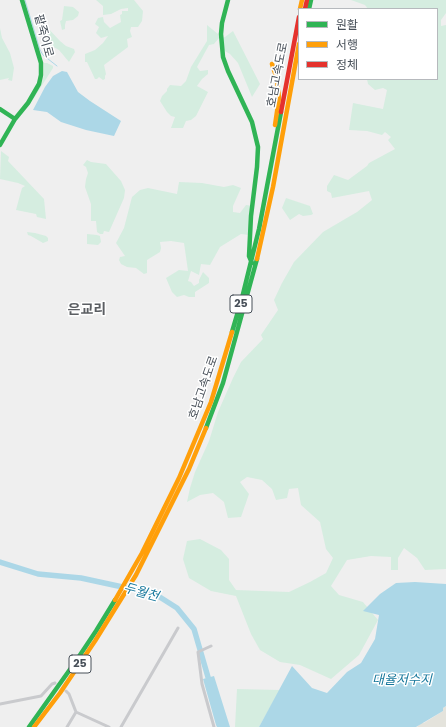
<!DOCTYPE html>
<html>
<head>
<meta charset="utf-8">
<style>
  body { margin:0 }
  #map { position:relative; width:446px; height:727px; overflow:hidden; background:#efefef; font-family:Poppins,"Noto Sans KR",sans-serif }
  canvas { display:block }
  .legend { position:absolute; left:298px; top:8px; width:140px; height:72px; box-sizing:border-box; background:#fff; border:1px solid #b6b9bd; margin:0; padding:5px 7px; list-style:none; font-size:12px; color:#485059 }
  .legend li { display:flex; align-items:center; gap:8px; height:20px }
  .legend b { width:20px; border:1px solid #b6b9bd }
</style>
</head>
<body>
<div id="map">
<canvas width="446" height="727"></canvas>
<ul class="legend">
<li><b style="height:5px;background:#30b455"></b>원활</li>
<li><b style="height:5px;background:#ff9f0a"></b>서행</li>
<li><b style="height:5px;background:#e5322d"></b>정체</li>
</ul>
</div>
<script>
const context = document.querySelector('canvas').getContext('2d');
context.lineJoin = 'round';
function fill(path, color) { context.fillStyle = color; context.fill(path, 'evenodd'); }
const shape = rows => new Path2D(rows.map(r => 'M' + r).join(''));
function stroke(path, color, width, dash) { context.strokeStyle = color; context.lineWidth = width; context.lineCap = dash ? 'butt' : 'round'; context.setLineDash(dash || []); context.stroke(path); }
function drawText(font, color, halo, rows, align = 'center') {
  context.font = font + ' Poppins,"Noto Sans KR",sans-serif'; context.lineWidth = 3; context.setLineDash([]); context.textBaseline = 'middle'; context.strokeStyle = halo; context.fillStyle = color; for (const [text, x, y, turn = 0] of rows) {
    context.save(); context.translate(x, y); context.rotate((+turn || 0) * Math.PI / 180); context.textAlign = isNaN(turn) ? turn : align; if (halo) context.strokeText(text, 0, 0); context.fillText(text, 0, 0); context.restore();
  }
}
fill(shape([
  [446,706,446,727,417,727,421,723,424,723,443,711,443,708]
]), '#e4e3dc');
fill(shape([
  [96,0,134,0,143,11,142,21,138,27,131,27,130,31,132,37,127,39,128,47,104,65,106,74,105,76,105,79,103,80,99,77,97,79,95,79,87,62,85,62,85,54,95,50,103,43,108,36,101,38,96,33,99,27,95,24,98,18,103,17,104,22,110,28,121,22,120,15,122,14,122,11,128,11,128,8,121,9,111,14,103,15,103,6],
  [351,0,446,0,446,13,441,20,441,26,446,25,446,569,425,570,417,558,404,548,398,558,398,570,391,570,391,557,371,556,347,560,331,586,339,595,363,602,378,620,359,655,331,679,300,665,280,662,260,650,251,634,236,596,211,591,189,578,183,559,187,541,200,539,221,550,229,559,229,580,236,590,289,592,310,582,326,573,333,558,326,549,320,522,301,505,298,488,289,489,287,498,276,500,272,489,262,480,247,477,240,482,249,494,241,517,228,518,224,502,213,493,200,495,187,502,190,488,195,472,209,441,218,412,233,378,241,362,263,339,261,335,278,310,274,300,282,283,294,262,323,232,357,212,372,200,369,191,332,198,331,193,327,191,327,186,334,175,348,180,367,166,369,163,395,149,388,140,391,137,385,132,382,135,367,131,349,130,353,103,383,109,387,90,383,88,375,90,368,84,367,79,437,79,437,9,368,9,365,5],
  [64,6,73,7,79,12,78,16,73,20,66,21,65,25,65,29,62,30,60,21,62,20],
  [40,18,45,23,46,26,60,41,66,46,74,49,75,52,69,62,59,50,50,45,44,35],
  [207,25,218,34,219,38,214,44,209,45,197,67,200,71,208,70,208,74,202,79,197,86,208,92,196,116,191,120,186,121,183,128,171,128,175,117,171,116,167,112,160,101,162,96,167,91,167,89,170,85,181,86,186,81,191,67,207,41],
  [0,28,2,38,10,53,14,68,12,81,8,80,9,78,0,80],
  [233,31,260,84,252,97,238,63,230,54,223,50,222,38,225,37],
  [44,63,47,63,53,66,53,68,34,98,32,100,41,85,44,75],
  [1,151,9,157,8,161,44,199,46,219,37,217,36,214,16,210,20,195,22,188,25,186,18,183,0,179],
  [87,160,91,162,106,164,121,181,125,190,124,198,109,232,104,231,103,234,100,234,97,232,96,221,91,221,91,204,85,187,86,179,88,173,86,167,83,165],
  [179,182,202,183,224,187,233,185,241,188,233,206,233,212,240,213,246,205,254,206,249,235,241,234,220,247,210,265,201,264,199,275,191,271,188,281,191,282,194,286,199,283,199,280,203,272,209,278,209,283,195,292,195,297,189,297,184,295,177,297,172,292,166,278,179,270,188,271,184,243,171,241,160,242,161,248,160,252,147,260,147,273,144,274,136,268,127,267,121,264,119,260,120,257,125,256,116,243,124,228,132,197,140,190,148,188,177,194],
  [286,198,310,206,313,214,311,215,303,216,299,214,290,220,282,208],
  [27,232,35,233,46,236,48,238,48,241,43,243,31,236,28,235],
  [87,234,97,235,100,236,101,242,98,245,87,244],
  [237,689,280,690,259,727,235,727]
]), '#d5ede0');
fill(shape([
  [62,71,67,72,78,92,90,101,121,121,114,136,86,130,61,122,47,112,33,110,45,87,53,76],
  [415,582,446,584,446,706,443,708,443,711,416,727,259,727,292,666,312,688,327,693,347,672,361,663,375,639,379,615,363,611,380,594,396,583],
  [214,676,230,727,217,727,216,725,203,679]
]), '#acd7e7');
stroke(shape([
  [25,0,40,50,43,55,57,66]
]), '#acd7e7', 1);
stroke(shape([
  [0,562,38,574,81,578,155,594,177,608,194,629,210,684]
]), '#acd7e7', 5.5);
stroke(shape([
  [211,646,198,652,202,684,214,727],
  [66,691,69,694,76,712,109,727],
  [0,704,41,696,52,684,55,683],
  [67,727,76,712],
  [121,727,178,628]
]), '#c9cacd', 3);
stroke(shape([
  [228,0,222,23,221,34,223,57,228,71,252,122,258,147,257,167,251,216,249,256,252,263],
  [309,9,311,0],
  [0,109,15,119],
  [0,145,15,119,28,103,39,84,41,75,41,63,22,0],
  [232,332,242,298,259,229,281,112],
  [206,428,223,383,257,259],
  [29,727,76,661,96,631,115,600]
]), '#30b455', 4.5);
stroke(shape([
  [300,9,302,0],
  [272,64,277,79,279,98,275,125],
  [257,259,273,187,299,44],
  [115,600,142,553,179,478,211,402,232,332],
  [34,727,60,693,95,641,136,575,189,469,206,428]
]), '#ff9f0a', 4.5);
stroke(shape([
  [305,9,307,0],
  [281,112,299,17]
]), '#e5322d', 4.5);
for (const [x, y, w] of [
  [241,304,22],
  [80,664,22]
]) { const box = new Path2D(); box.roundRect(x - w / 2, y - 9, w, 18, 3); context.fillStyle = '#fff'; context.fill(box); stroke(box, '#485059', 1); }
drawText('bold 11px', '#485059', null, [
  ["25",241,304],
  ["25",80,664]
]);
drawText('12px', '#485059', '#fff', [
  ["팥죽이로",43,36,75],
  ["호남고속도로",278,75,-79],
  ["호남고속도로",204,388,-71]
]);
drawText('italic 13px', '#18789c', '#fff', [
  ["두월천",141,593,16],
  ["대율저수지",402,681]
]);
drawText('bold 14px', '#5b5e62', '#fff', [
  ["은교리",87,310]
]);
</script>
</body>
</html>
